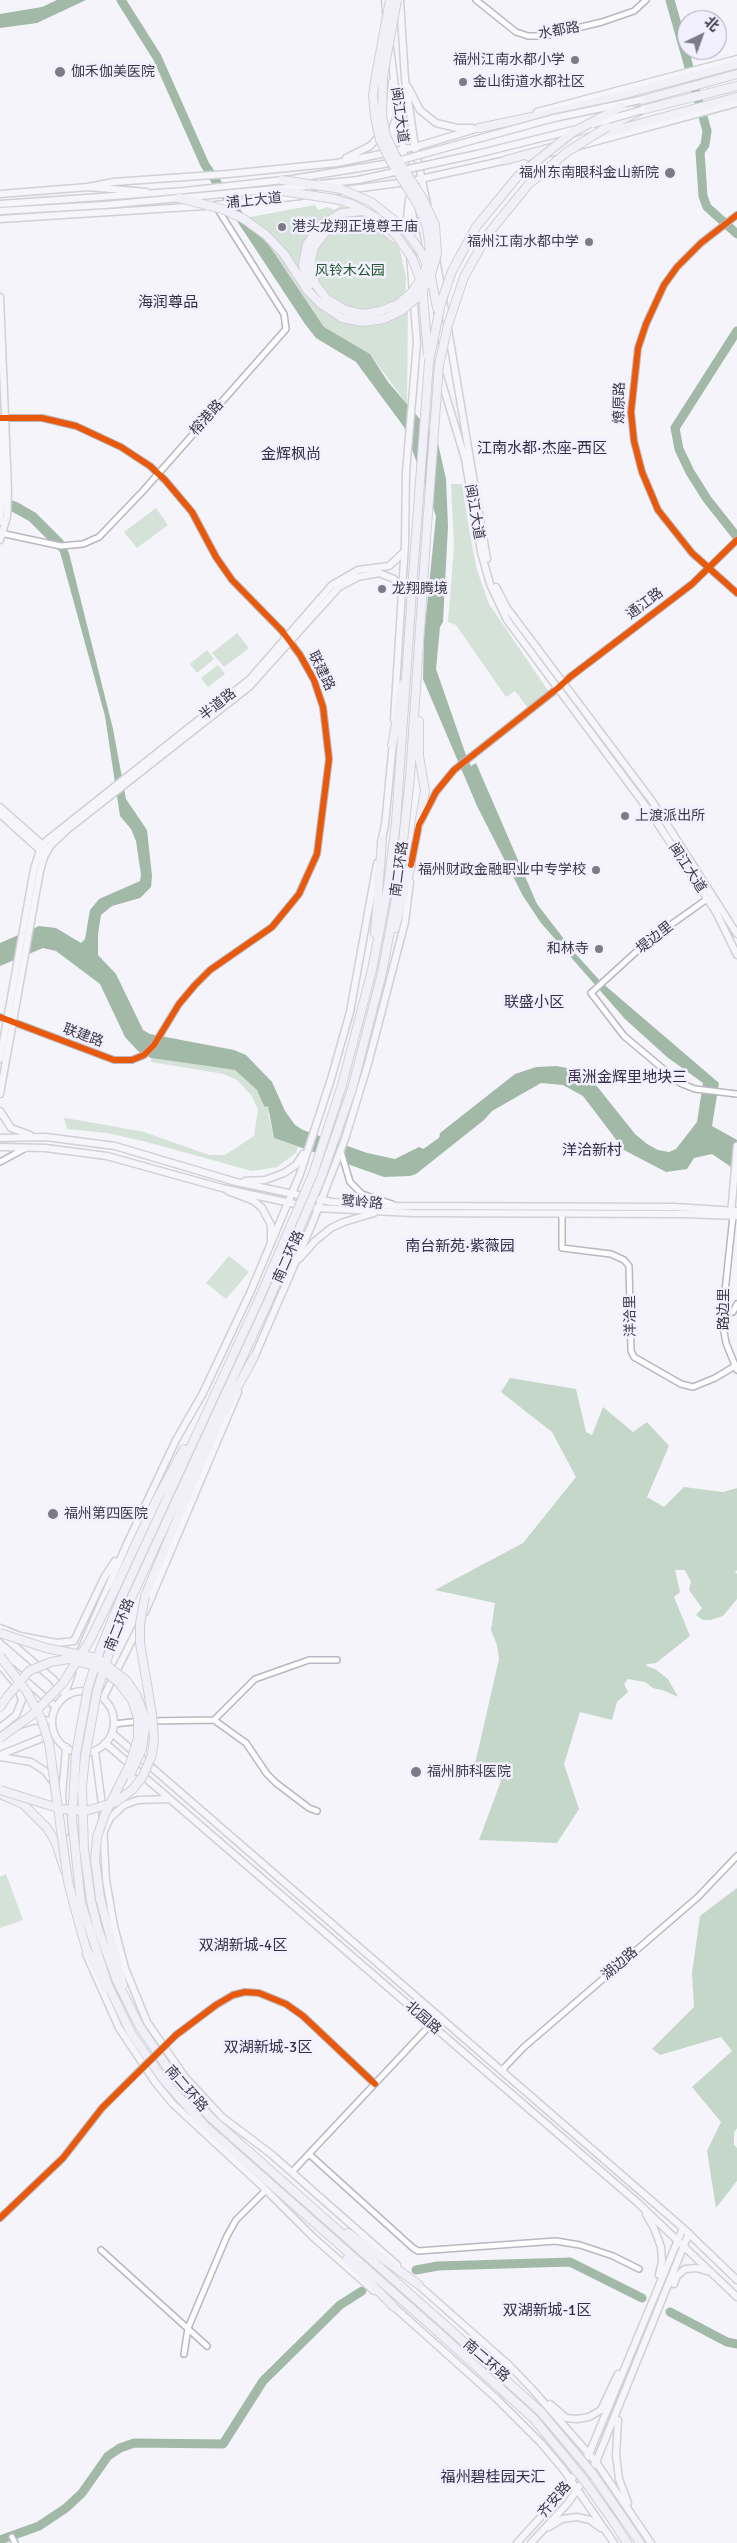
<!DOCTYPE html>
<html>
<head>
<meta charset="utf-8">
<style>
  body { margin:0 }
  #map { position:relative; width:737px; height:2543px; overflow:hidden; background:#f4f4fa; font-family:Signika,"Noto Sans SC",sans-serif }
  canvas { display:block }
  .north { position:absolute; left:677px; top:10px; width:50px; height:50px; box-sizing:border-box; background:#f2f0fe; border:1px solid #a9a7b5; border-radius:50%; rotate:42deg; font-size:14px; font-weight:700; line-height:20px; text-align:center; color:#3c3a47 }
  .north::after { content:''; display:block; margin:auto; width:18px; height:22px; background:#7c7b86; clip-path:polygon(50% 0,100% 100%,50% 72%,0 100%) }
</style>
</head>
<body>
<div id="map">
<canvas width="737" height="2543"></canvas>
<div class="north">北</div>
</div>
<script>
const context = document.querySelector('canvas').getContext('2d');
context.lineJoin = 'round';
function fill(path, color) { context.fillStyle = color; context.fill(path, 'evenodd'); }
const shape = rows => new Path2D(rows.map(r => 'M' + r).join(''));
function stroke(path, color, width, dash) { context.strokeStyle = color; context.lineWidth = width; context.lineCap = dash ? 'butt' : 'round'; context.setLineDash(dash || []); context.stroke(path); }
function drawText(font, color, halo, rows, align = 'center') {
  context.font = font + ' Signika,"Noto Sans SC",sans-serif'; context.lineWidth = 5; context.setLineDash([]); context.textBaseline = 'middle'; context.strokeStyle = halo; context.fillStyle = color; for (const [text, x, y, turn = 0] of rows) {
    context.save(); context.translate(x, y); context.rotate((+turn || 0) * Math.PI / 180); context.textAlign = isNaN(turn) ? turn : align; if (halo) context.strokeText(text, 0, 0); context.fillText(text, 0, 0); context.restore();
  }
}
fill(shape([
  [315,205,318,210,328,207,334,210,341,206,361,213,376,223,399,247,406,277,405,302,408,303,407,404,370,354,324,327,250,217],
  [451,484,462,484,470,535,477,570,489,604,549,692,528,708,515,691,506,697,456,625,448,622,454,547],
  [156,508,168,525,137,548,124,532],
  [237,633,249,648,224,667,212,653],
  [207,650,214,659,197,673,190,664],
  [218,665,225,674,208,687,201,678],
  [151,1058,235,1070,257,1090,262,1102,265,1106,268,1105,271,1113,268,1113,274,1138,298,1147,296,1153,277,1167,252,1171,143,1141,107,1133,67,1129,64,1118,101,1124,144,1132,209,1155,225,1155,254,1136,258,1110,252,1096,237,1080,224,1074,151,1062],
  [229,1256,249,1272,226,1299,206,1283],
  [6,1874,23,1920,0,1928,0,1877]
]), '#d5e2d8');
fill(shape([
  [510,1378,576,1389,586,1432,592,1435,603,1407,633,1432,647,1422,669,1446,647,1497,664,1507,684,1487,723,1492,737,1488,737,1570,735,1572,737,1574,737,1599,723,1616,710,1620,703,1620,696,1615,702,1608,689,1590,691,1582,685,1570,675,1570,680,1592,674,1597,690,1636,656,1663,647,1664,646,1666,655,1669,668,1679,678,1697,665,1691,653,1688,645,1682,628,1679,624,1684,628,1692,617,1702,612,1720,580,1712,564,1764,579,1809,557,1843,479,1840,501,1781,475,1764,499,1659,497,1645,491,1630,495,1603,435,1590,523,1543,576,1477,552,1432,501,1392],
  [737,1888,737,2128,734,2133,734,2145,737,2148,737,2181,716,2208,707,2151,721,2122,692,2087,732,2051,721,2037,660,2055,652,2049,694,2007,692,1973,700,1916]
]), '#c4d7c8');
fill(shape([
  [57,0,86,0,37,23,0,28,0,14,42,7],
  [250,217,324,327,370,354,388,382,437,439,446,479,448,526,443,622,440,627,436,669,467,758,471,766,476,763,537,904,574,952,601,982,719,1083,712,1126,737,1140,737,1171,712,1154,694,1158,687,1169,666,1172,624,1150,583,1096,563,1085,541,1083,492,1111,484,1120,416,1174,410,1176,384,1177,274,1138,268,1106,265,1107,262,1102,257,1090,235,1070,151,1058,138,1051,125,1037,100,984,56,951,43,948,0,966,0,943,39,926,56,928,81,943,85,939,90,910,99,899,140,881,141,875,136,841,131,829,120,816,105,716,60,552,29,521,0,505,0,497,17,502,36,513,63,540,69,553,113,729,126,799,147,830,152,876,151,887,140,898,112,906,101,915,98,934,98,955,116,974,143,1030,150,1034,234,1050,246,1055,272,1082,285,1111,295,1125,303,1130,367,1153,395,1159,419,1147,433,1153,438,1149,440,1133,515,1074,536,1067,557,1066,576,1070,592,1080,635,1134,647,1144,658,1150,669,1152,676,1149,697,1122,703,1083,667,1057,625,1019,541,923,523,896,477,806,423,679,424,636,436,516,404,427,356,362,316,338,305,324,235,218]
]), '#a1b9a6');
stroke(shape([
  [121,0,157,57,205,165,242,220],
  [670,0,707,131,705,145,700,152,703,196,707,207,737,234],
  [737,331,675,428,679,449,690,472,707,499,737,537],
  [420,1157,448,1137],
  [416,2270,438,2266,570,2262,642,2298],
  [670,2312,727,2342,737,2344],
  [0,2540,39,2526,66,2508,82,2493,108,2456,120,2448,134,2443,223,2444,263,2381,340,2305,362,2291]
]), '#a1b9a6', 9);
const minor = shape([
  [476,0,516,32,528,36,544,36,602,22,634,11,646,0],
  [737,215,701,243,677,267,664,285,646,324,638,348,631,412,634,441,642,472,658,510,692,553,737,593],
  [0,533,61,546,83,544,99,537,143,491,286,329,284,314,217,208],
  [411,865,419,825,436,792,454,770,558,688,570,677,692,584,737,540],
  [707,899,648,941,591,993,624,1036,680,1083,695,1089,737,1094],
  [0,1017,114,1060,132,1060,144,1055,154,1045,179,1004,195,985,210,970,272,927,299,894,317,854,329,759,323,707,314,680,300,655,282,631,232,580,216,557,192,512,165,480,150,466,121,447,76,426,42,418,3,418],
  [341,1152,350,1182,362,1194,392,1204],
  [0,1162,26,1148],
  [562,1213,562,1248,611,1254,624,1260,629,1266,631,1351,634,1357,681,1384,693,1387,715,1378,735,1366],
  [733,1216,722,1320,726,1343,737,1370],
  [733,1312,737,1304],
  [214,1720,255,1679,309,1660,337,1660],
  [150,1721,214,1720,246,1743,267,1774,276,1783,309,1808,317,1811],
  [114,1724,141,1721],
  [176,2035,216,2005,233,1995,245,1992,259,1993,286,2004,303,2016,375,2084],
  [502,2070,524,2047,698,1897,737,1856],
  [309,2154,413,2248,418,2251,556,2241,580,2245,613,2256,639,2269],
  [292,2172,431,2024],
  [0,2218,63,2158,102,2108,137,2073],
  [101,2250,207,2346],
  [184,2354,188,2328,227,2236,236,2220,266,2190],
  [12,2537,15,2543]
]);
const major = shape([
  [385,0,386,13],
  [400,0,405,79,415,147,427,204],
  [390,48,406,172],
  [408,87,420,110,436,123,457,128,472,128],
  [537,112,737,59],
  [579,146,737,103],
  [528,157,570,149],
  [346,158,370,146,383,132,389,116,392,82],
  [88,187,113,182,228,174,337,163,415,147,479,128],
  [0,194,88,187,146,192],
  [314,194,407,182,511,159],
  [362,201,385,218,401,233,409,248],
  [410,201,423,272],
  [0,204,185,191,292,179,390,163],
  [215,205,301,196],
  [0,211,105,205],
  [0,219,205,206],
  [436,258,487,559],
  [425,282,438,364],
  [0,297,8,489,7,517,0,540],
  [440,376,465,459,481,552,490,584,507,620,650,812,716,912,737,955],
  [0,419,3,485,0,522],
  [496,587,507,608,652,801,737,934],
  [394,719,405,544,406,472,417,343,407,217,409,199],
  [0,807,45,847],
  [0,814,42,852],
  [381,843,385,825,393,742],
  [0,1059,34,869,40,850,46,841,250,679,332,585,358,570,389,566,404,552],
  [0,1094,40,871,44,857,51,845,67,830,249,687,339,587,358,577,379,573,394,579,401,589],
  [0,1111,11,1128,30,1135],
  [0,1138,46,1137,115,1146,236,1182,332,1202,397,1206,674,1207,737,1211],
  [0,1147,45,1148,107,1156,222,1188,304,1206],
  [245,1181,265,1180,284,1173,296,1165,303,1154],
  [228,1191,254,1201,262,1208,271,1225,271,1242],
  [316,1208,413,1213,684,1214,737,1216],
  [731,1214,737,1146],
  [299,1259,315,1241,331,1228,344,1222,374,1213],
  [253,1360,312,1224,345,1139,368,1064,405,922,410,882],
  [145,1612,238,1392],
  [0,1628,20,1636,57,1643,74,1641,104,1578,115,1561],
  [2,1635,54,1680,61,1691],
  [80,1652,126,1546,176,1440,203,1393,250,1293,300,1174,331,1079,350,1012,377,863],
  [0,1665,17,1685,22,1700,16,1715,0,1728],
  [12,1669,56,1707],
  '52 1722a31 31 0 1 1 62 0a31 31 0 1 1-62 0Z',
  [64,1697,72,1673],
  [103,1698,139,1626],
  [20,1725,32,1721,52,1720],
  [112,1733,683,2228,737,2280],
  [105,1743,638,2203,737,2297],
  [95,1751,102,1805,106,1880,114,1926,125,1968,147,2022,185,2077,222,2117,271,2154,397,2265],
  [0,1755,50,1735],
  [0,1757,31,1762,45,1771,54,1783],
  [104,1831,110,1818,124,1805,138,1800,169,1799],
  [65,1833,62,1796,66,1747],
  [86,1954,119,2028,155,2082,173,2104,263,2187,313,2237,374,2291],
  [646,2214,654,2228,661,2247,662,2261,659,2275],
  [415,2282,510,2366,532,2389,596,2462,651,2543],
  [674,2284,677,2276,685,2269,697,2268,710,2272],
  [392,2305,496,2398,541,2443,563,2469,614,2543],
  [550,2404,566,2418,577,2419,589,2417,601,2410,618,2374],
  [618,2420,616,2455,619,2479,628,2503],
  [549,2527,562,2519,577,2517,590,2520,601,2528],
  [517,2543,561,2495,589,2454,683,2228],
  [531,2543,568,2503,596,2462,689,2233]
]);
const highway = shape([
  [635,102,737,74],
  [607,127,642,110,737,86],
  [479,128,565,110,737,64],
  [506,160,737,97],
  [326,231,344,221,363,221,383,229,394,238],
  [392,745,403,684],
  [419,825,425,791,419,756,419,721],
  [395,928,411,865],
  [375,933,382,840],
  [342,1085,372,970,388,886,396,822,414,562],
  [352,1089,382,973,398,888,410,777,426,540],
  [114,1591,157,1499,184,1449],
  [122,1596,260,1297],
  [145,1596,216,1426,254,1357],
  [130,1601,268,1302],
  [0,1707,7,1697],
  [0,1794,23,1804,47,1828,56,1843,65,1871],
  [100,1898,123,1985],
  [91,1901,98,1929,117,1981,140,2027,171,2073,211,2118,444,2324],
  [81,1903,108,1985,131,2033,163,2079,204,2125,437,2331],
  [74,1905,86,1948,105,1987],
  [348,2233,419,2285],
  [347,2259,394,2307],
  [621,2515,640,2543],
  [613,2521,627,2543]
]);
stroke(minor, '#b9b7c0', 8);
stroke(major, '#d0d0d5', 9);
stroke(highway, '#d0d0d5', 10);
stroke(minor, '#fdfdfe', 5);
stroke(major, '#f6f5fa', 6);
stroke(highway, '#f1eff7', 8);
const minorBridge = shape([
  [137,2073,176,2035]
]);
const majorBridge = shape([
  [593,124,642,110],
  [394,162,554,118,640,100],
  [320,184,358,180,477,154,577,129],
  [105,205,308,186]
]);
const highwayBridge = shape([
  [282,180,341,189,371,202,404,228,421,252,427,265],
  [275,190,335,199,352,204,377,218,396,235,412,258,422,284,428,355],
  [179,198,222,209,244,219,266,235,284,254,308,291,321,304,342,318,363,322,384,319,401,311,418,297,430,278,437,254,435,225,423,199,396,157,386,136,382,116,383,76,397,0],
  [326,231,314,247,310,265,315,284,327,299,345,310,363,314,381,311,398,304,412,292,424,274,430,251,427,227,417,203,390,160,380,140,375,117,373,95,376,75,390,0],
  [431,276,437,308],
  [308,286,303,265,307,244,321,225,342,213,364,211],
  [426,540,439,365,448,325,464,277,488,234,528,185,567,152,607,127],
  [414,562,429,362,441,303,452,271,476,227,518,176,573,132,621,107],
  [260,1297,313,1174,342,1085],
  [268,1302,321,1178,352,1089],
  [0,1633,46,1648,97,1658,126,1680,137,1696,146,1721,142,1749,130,1775],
  [0,1656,27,1692,41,1718,49,1743,68,1881,74,1905],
  [7,1697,29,1671,51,1662,68,1659,95,1666,108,1674,118,1682,132,1700,138,1718,138,1738,130,1764,105,1814,97,1837,95,1860,100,1898],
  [0,1738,32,1715,63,1683,90,1640,114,1591],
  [0,1790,61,1809,86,1811,116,1802,133,1789,143,1776,152,1755,154,1739,152,1714,140,1643,140,1624,145,1596],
  [91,1901,84,1849,82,1787,85,1757,97,1691,109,1653,130,1601],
  [81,1903,72,1819,76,1754,88,1688,100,1650,122,1596],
  [444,2324,541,2412,592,2473,621,2515],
  [437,2331,534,2419,584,2480,613,2521]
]);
stroke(minorBridge, '#b9b7c0', 8, []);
stroke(majorBridge, '#d0d0d5', 9, []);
stroke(highwayBridge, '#d0d0d5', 10, []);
stroke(minorBridge, '#fdfdfe', 5);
stroke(majorBridge, '#f6f5fa', 6);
stroke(highwayBridge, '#f1eff7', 8);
stroke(shape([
  [737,215,701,243,677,267,664,285,646,324,638,348,631,412,634,441,642,472,658,510,692,553,737,593],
  [0,418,42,418,76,426,121,447,150,466,165,480,192,512,216,557,232,580,282,631,300,655,314,680,323,707,329,759,317,854,299,894,272,927,210,970,195,985,179,1004,154,1045,144,1055,132,1060,114,1060,0,1017],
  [411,865,419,825,436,792,454,770,558,688,570,677,692,584,737,540],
  [0,2218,63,2158,102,2108,176,2035,216,2005,233,1995,245,1992,259,1993,286,2004,303,2016,375,2084]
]), '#e8590c', 6);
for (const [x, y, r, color] of [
  [575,60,5,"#7c7b86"],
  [60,72,6,"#7c7b86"],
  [463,82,5,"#7c7b86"],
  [670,173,6,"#7c7b86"],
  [282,227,5,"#7c7b86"],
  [589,242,5,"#7c7b86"],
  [382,589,5,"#7c7b86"],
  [625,816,5,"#7c7b86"],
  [596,870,5,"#7c7b86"],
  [599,949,5,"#7c7b86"],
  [53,1514,6,"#7c7b86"],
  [416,1772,6,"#7c7b86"]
]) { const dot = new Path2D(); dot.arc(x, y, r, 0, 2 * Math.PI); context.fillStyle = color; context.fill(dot); stroke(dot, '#f2f0fe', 2); }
drawText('14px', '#3c3a47', '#f2f0fe', [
  ["水都路",559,31,-10],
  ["闽江大道",399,115,82],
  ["浦上大道",254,201,-6],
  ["燎原路",620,403,-89],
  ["榕港路",207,418,-48],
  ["闽江大道",474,512,80],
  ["通江路",645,604,-37],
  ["联建路",321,671,64],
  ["半道路",218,705,-38],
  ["闽江大道",687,868,57],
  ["南二环路",400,869,-82],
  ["堤边里",655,938,-38],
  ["联建路",83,1036,20],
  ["鹭岭路",362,1203,4],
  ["南二环路",289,1257,-66],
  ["路边里",724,1309,-90],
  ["洋洽里",631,1316,-91],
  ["南二环路",120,1625,-68],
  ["湖边路",620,1964,-41],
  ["北园路",423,2018,41],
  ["南二环路",186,2089,49],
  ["南二环路",486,2361,41],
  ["齐安路",555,2500,-50]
]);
drawText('14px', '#3c3a47', '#f2f0fe', [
  ["福州江南水都小学",565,60,"right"],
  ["伽禾伽美医院",71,72],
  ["金山街道水都社区",473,82],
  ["福州东南眼科金山新院",659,173,"right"],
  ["港头龙翔正境尊王庙",292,227],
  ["福州江南水都中学",579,242,"right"],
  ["龙翔腾境",392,589],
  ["上渡派出所",635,816],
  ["福州财政金融职业中专学校",586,870,"right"],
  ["和林寺",589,949,"right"],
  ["福州第四医院",64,1514],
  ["福州肺科医院",427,1772]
], 'left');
drawText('14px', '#25582e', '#f2f0fe', [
  ["风铃木公园",350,271]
]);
drawText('15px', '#342e48', '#f2f0fe', [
  ["海润尊品",168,303],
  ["江南水都·杰座-西区",542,449],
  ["金辉枫尚",291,455],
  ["联盛小区",534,1003],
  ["禹洲金辉里地块三",627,1078],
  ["洋洽新村",592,1151],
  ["南台新苑·紫薇园",460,1247],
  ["双湖新城-4区",243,1946],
  ["双湖新城-3区",268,2048],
  ["双湖新城-1区",547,2311],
  ["福州碧桂园天汇",493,2478]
]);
</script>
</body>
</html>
